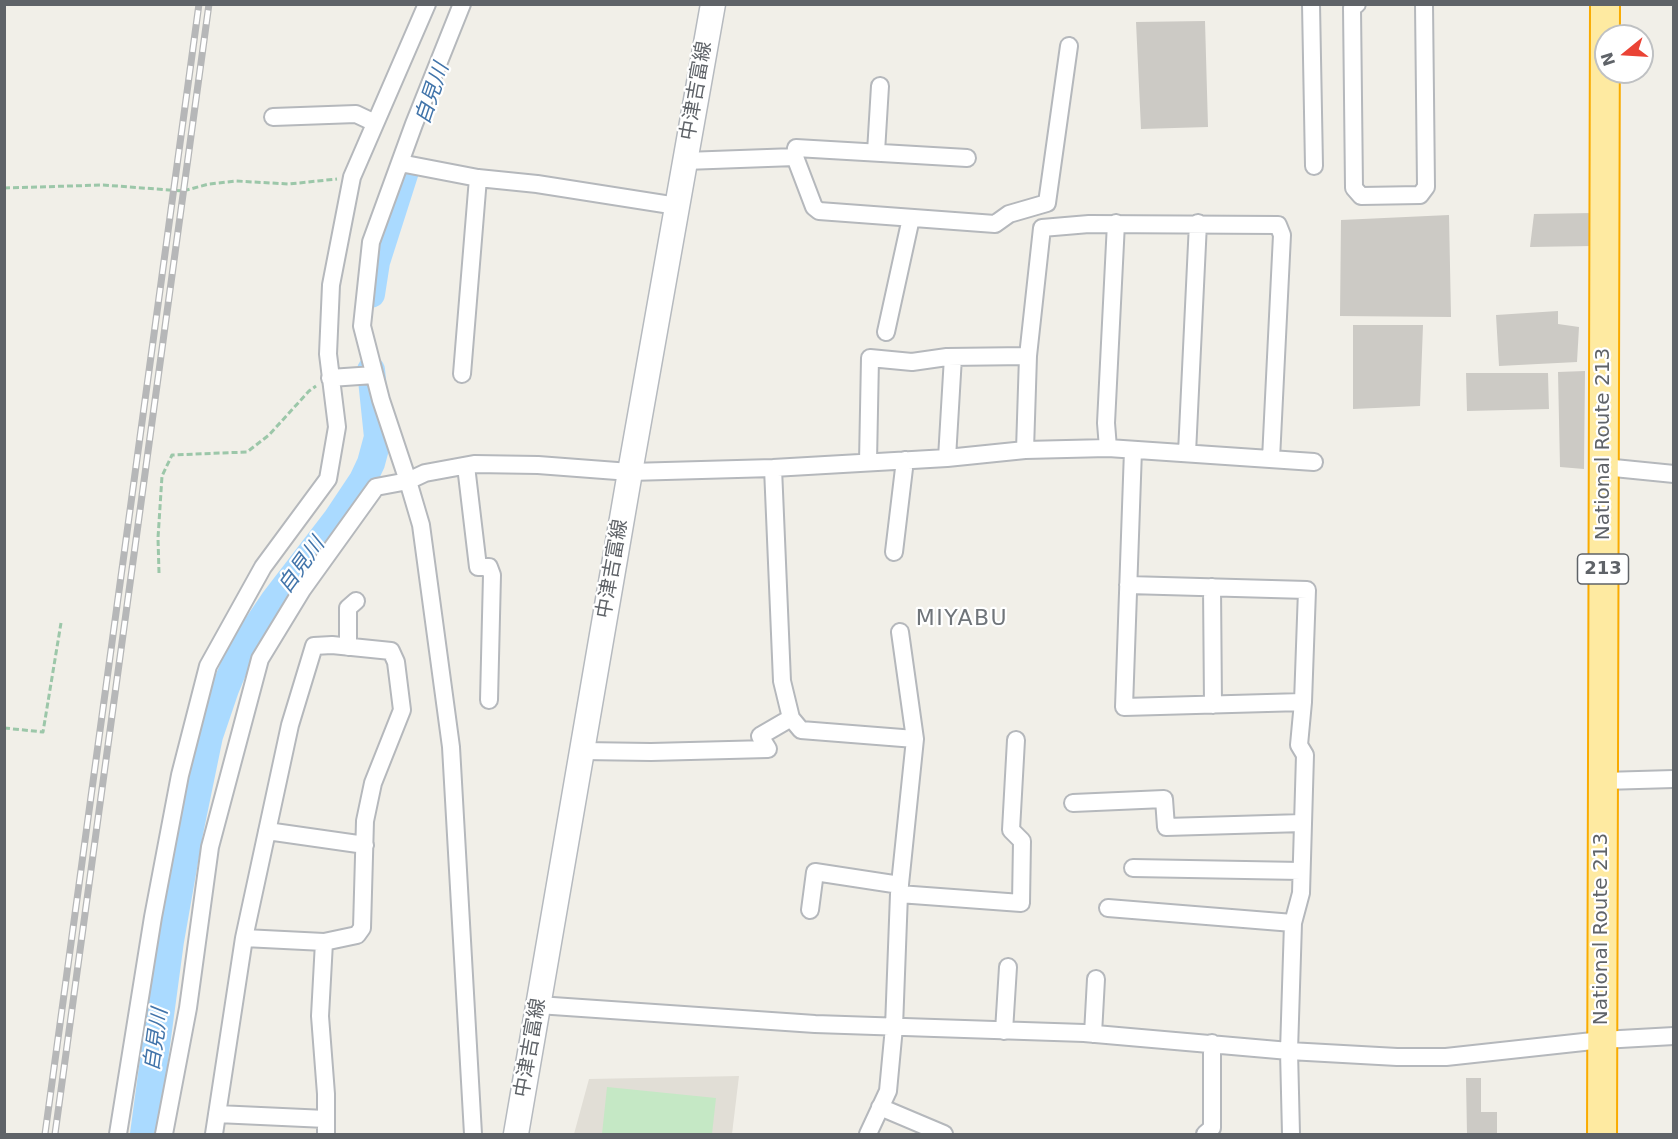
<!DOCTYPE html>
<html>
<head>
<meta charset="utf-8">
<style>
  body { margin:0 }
  #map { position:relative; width:1678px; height:1139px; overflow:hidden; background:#f1efe8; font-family:"DejaVu Sans",sans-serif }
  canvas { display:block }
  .frame { position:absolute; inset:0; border:6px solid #5f6368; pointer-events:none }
  .north { position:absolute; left:1594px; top:24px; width:60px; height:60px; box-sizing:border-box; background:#fff; border:2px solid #bfc1c3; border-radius:50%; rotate:252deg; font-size:16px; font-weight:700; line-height:24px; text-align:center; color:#5f6368 }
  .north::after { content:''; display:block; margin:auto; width:21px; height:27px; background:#ea4335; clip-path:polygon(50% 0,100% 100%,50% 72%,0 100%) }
</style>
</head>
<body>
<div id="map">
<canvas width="1678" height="1139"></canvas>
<div class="frame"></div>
<div class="north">N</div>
</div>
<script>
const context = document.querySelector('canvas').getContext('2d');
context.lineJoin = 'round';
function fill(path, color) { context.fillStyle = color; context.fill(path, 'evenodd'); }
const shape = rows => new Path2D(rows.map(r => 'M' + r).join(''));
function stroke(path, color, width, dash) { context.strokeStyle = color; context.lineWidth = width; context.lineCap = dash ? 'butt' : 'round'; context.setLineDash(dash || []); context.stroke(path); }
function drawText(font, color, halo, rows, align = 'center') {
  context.font = font + ' "DejaVu Sans","Noto Sans JP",sans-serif'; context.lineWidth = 4.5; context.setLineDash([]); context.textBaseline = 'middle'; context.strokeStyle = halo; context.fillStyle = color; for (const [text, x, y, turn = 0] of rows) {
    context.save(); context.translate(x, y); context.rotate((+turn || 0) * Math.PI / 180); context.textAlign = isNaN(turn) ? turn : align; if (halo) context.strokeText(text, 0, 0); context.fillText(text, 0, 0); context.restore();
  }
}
fill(shape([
  [739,1076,732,1134,574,1134,589,1079]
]), '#e1ded6');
fill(shape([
  [607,1087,716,1098,712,1134,602,1134]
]), '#c5e8c5');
stroke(shape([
  [371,294,376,262,406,168],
  [144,1134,170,941,189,833,209,736,225,689,241,650,274,601,337,519,363,480,371,463,378,437,371,370]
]), '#aadaff', 28);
fill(shape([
  [1205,21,1208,127,1141,129,1136,22],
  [1592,213,1592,246,1530,247,1534,214],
  [1449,215,1451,317,1340,316,1341,220],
  [1558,311,1558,324,1579,327,1577,362,1499,366,1496,315],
  [1353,325,1423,325,1420,406,1353,409],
  [1585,371,1584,469,1560,467,1558,372],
  [1466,373,1548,373,1549,409,1467,411],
  [1466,1078,1481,1078,1481,1112,1497,1112,1497,1134,1467,1134]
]), '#cccac5');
const minor = shape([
  [1311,4,1314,166],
  [1357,4,1352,8,1354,188,1361,196,1420,195,1426,187,1424,4],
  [273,117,356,114,375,123],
  [876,152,880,86],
  [795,157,796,148,967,158],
  [685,161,795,157,814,207,819,211,995,224,1009,214,1047,203,1069,46],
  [400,163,478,178,537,184,677,206],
  [886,332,911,218],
  [462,374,478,178],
  [330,378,374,375],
  [1108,448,1106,423,1116,223],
  [1025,450,1028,356,1042,228,1089,224,1278,225,1282,235,1271,459],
  [1187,453,1198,223],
  [947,458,953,357],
  [868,462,870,358,912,362,947,357,1028,356],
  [466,466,478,567,489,567,492,575,489,700],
  [1604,467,1674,474],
  [773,468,782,681,791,718,801,730,915,739,899,894,894,1027,888,1091,868,1134],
  [894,552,905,460],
  [1128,585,1307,590,1303,702,1124,707,1133,450],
  [1212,587,1213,705],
  [900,632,915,739],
  [348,647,348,608,356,601],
  [582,751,651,752,768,749,760,736,791,718],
  [1603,781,1674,779],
  [1073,803,1164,799,1166,827,1303,823],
  [267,831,365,845],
  [1133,868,1301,871],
  [899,894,1021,903,1022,841,1011,830,1016,740],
  [1108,908,1293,923],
  [810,910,815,872,900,885],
  [324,942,320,1016,326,1094,326,1134],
  [538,1005,815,1024,1084,1033,1289,1051,1397,1057,1446,1057,1602,1040,1674,1036],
  [1004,1031,1008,967],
  [1093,1034,1096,979],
  [880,1107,944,1134],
  [217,1114,326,1119],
  [118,1134,153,917,180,775,208,666,263,567,328,479,337,427,328,354,331,285,352,177,427,4],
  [164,1134,188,1008,210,847,260,659,302,590,376,487,408,481,381,400,362,326,371,242,414,124,462,4],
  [214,1134,244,938,290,725,314,646,332,645,391,651,396,662,402,710,373,783,365,821,362,928,357,935,324,942,244,938],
  [473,1134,451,747,421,525,408,481,425,473,474,464,538,465,630,472,773,468,947,458,1025,450,1108,448,1314,462],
  [1205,1134,1212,1128,1212,1043],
  [1291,1134,1289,1051,1293,923,1301,893,1305,755,1299,745,1303,702]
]);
const secondary = shape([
  [516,1134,630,472,713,4]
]);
const trunk = shape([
  [1602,1134,1605,4]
]);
stroke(minor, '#b5b8bc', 20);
stroke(secondary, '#b6babf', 27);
stroke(trunk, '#f9ab00', 32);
stroke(shape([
  [4,188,103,185,183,191,209,184,236,181,289,184,337,179],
  [159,573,158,538,162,476,172,455,247,452,269,435,309,391,316,386],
  [4,728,43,732,61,623]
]), '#9cc7a9', 3, [6, 3]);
stroke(minor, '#fff', 16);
stroke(secondary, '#fff', 24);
stroke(trunk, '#feeaa1', 28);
const rail = shape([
  [45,1134,199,4],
  [55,1134,209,4]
]);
stroke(rail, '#b6b7b8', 7);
stroke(rail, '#fff', 4.5, [14]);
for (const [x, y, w] of [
  [1603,569,51]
]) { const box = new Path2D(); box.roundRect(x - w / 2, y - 15, w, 30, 4.5); context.fillStyle = '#fff'; context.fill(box); stroke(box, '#5f6368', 1.5); }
drawText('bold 18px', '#5f6368', null, [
  ["213",1603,569]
]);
drawText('20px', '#5f6368', '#fff', [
  ["中津吉富線",697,91,-80],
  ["National Route 213",1604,444,-90],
  ["中津吉富線",613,569,-80],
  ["National Route 213",1602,929,-90],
  ["中津吉富線",531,1048,-80]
]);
drawText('italic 21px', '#4174aa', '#fff', [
  ["自見川",433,94,-71],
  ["自見川",302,566,-54],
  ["自見川",157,1040,-82]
]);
context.letterSpacing = '1.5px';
drawText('22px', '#70757a', '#fff', [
  ["MIYABU",962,619]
]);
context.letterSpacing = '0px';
</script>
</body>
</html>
